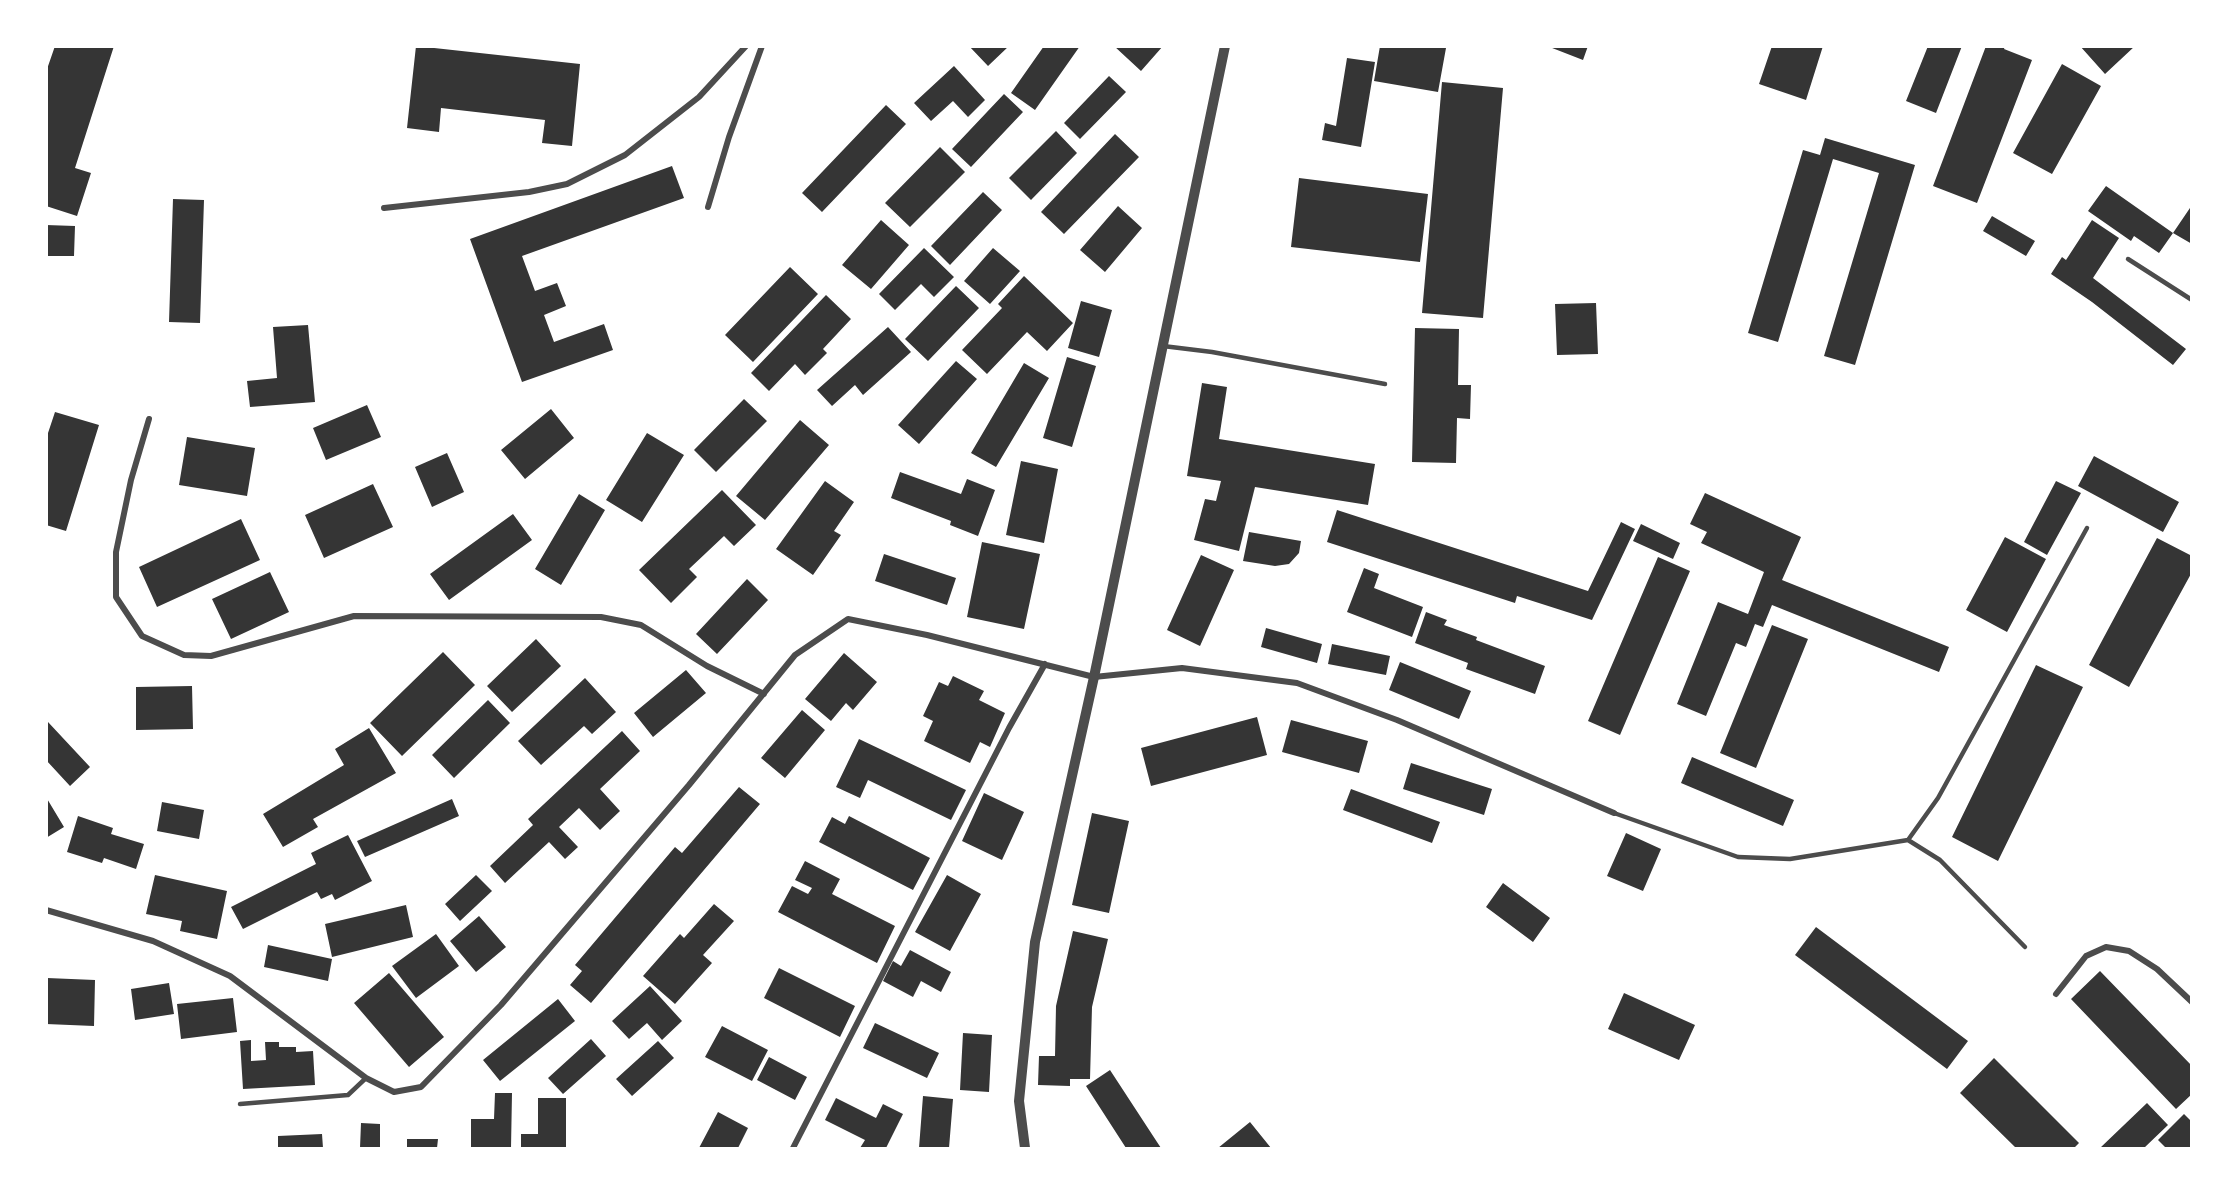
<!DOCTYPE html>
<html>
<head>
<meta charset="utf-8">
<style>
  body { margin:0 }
  #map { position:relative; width:2238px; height:1195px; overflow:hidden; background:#fff; font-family:"Space Grotesk",sans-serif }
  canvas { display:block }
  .frame { position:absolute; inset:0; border:48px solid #fff; pointer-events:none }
</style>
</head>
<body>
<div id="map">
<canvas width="2238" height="1195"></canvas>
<div class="frame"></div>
</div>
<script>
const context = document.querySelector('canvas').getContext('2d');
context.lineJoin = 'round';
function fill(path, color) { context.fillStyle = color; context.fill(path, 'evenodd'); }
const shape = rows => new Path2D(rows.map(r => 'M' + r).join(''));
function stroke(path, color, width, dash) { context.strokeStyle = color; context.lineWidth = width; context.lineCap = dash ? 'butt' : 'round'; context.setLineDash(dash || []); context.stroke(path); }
fill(shape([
  [55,46,114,46,75,168,91,173,77,216,46,206,46,72],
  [416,46,580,64,572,146,542,143,545,120,441,108,439,132,407,128],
  [969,46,1009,46,988,66],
  [1044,46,1080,46,1035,110,1011,93],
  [1114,46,1163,46,1141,71],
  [1380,46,1446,48,1438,92,1374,81],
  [1547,46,1588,46,1583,60],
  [1772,46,1823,46,1806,100,1759,84],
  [1928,46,1962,46,1936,113,1906,101],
  [1986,46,2005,46,2004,49,2032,60,1977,203,1933,186],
  [2080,46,2135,46,2105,74],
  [1347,58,1375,62,1361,147,1322,140,1325,123,1336,126],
  [2062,64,2101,86,2052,174,2013,153],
  [954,66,985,100,968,117,953,101,931,121,914,103],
  [1109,76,1126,92,1080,139,1064,123],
  [1442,82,1503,88,1483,318,1422,313],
  [1004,94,1023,112,971,167,952,149],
  [886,105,906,124,822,212,802,193],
  [1056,131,1077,153,1031,200,1009,178],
  [1115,134,1139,157,1064,234,1041,212],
  [1825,138,1915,165,1855,365,1824,356,1879,173,1833,159,1778,342,1748,333,1803,150,1820,155],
  [940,147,965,172,910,227,885,203],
  [672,166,684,198,522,256,535,291,557,283,566,306,544,315,554,342,604,324,613,350,522,382,470,239],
  [1299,178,1428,194,1420,262,1291,247],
  [2106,186,2173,233,2159,253,2134,236,2131,241,2088,211],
  [983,192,1002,210,950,265,931,246],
  [173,199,204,200,200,323,169,322],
  [2192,205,2192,244,2173,233],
  [1118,206,1142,228,1105,272,1080,250],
  [1992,216,2035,241,2026,256,1983,231],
  [881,220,909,245,871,289,842,265],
  [2092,220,2119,238,2093,278,2186,349,2173,365,2092,302,2051,274,2062,257,2066,260],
  [46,225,75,226,74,256,46,256],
  [924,248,954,277,934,297,921,284,895,310,879,294],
  [993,248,1020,271,990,304,964,281],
  [790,267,818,294,753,362,725,335],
  [1024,276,1073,323,1047,351,1027,332,987,374,962,350,1002,308,998,304],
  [956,286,979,308,928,361,905,339],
  [826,295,851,319,823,349,827,353,805,375,795,364,769,391,751,373],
  [1081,301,1112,310,1099,357,1068,348],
  [1596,303,1598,354,1557,355,1555,304],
  [308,325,315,402,250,407,247,381,277,378,273,327],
  [888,327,911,352,863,395,855,385,832,406,817,390],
  [1415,328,1459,329,1458,385,1471,385,1470,419,1457,418,1456,463,1412,462],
  [1067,357,1096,366,1072,447,1043,438],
  [956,361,977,379,919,444,898,425],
  [1024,363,1049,378,996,467,971,453],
  [1202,383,1227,387,1219,439,1375,464,1368,505,1255,487,1239,551,1194,540,1205,499,1216,501,1221,481,1187,476],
  [744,399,767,421,716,472,694,450],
  [367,405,381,437,326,460,313,428],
  [551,409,574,438,525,479,501,450],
  [55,412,99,425,66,531,46,525,46,439],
  [800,420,829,445,765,520,736,496],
  [647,433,684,455,642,522,606,500],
  [187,437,255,448,247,496,179,485],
  [447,453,464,492,432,507,415,467],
  [2094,456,2179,502,2163,532,2078,486],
  [1021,461,1058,469,1044,543,1006,535],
  [900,472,961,494,967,479,995,490,978,536,950,525,951,521,891,498],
  [825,481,854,502,834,531,841,535,813,575,776,549],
  [2056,481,2081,493,2047,555,2024,542],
  [373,484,393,527,324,558,305,515],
  [722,490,756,525,734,546,724,536,689,569,697,577,671,603,639,570],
  [1705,493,1801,537,1782,580,1949,647,1939,672,1772,605,1763,627,1755,624,1746,647,1736,643,1706,716,1677,704,1718,602,1748,614,1764,572,1701,543,1707,532,1690,524],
  [579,494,605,510,561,585,535,569],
  [1337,510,1588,591,1621,522,1635,529,1592,620,1517,596,1515,603,1327,542],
  [513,514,532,540,449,600,430,574],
  [241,519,260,560,157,607,139,567],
  [1641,524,1680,543,1673,559,1633,541],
  [1249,532,1301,541,1299,553,1289,564,1275,566,1243,561],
  [2005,537,2046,559,2007,632,1966,610],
  [2157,538,2192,556,2192,572,2129,687,2089,665],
  [982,542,1040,554,1024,629,967,617],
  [884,554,956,578,947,605,875,581],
  [1201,555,1234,570,1200,646,1167,630],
  [1658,557,1690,571,1620,735,1588,721],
  [1364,568,1379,574,1374,588,1423,607,1412,637,1347,612],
  [270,572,289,612,231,639,212,599],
  [747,579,768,600,717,654,696,634],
  [1426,612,1447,620,1444,625,1477,637,1476,640,1545,666,1535,694,1466,669,1468,663,1415,643],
  [1772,625,1808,639,1756,768,1720,753],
  [1266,628,1322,644,1317,663,1261,647],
  [536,639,561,666,512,712,487,686],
  [1332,644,1390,656,1386,675,1328,664],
  [443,652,475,685,402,756,370,723],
  [844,653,877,682,853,710,846,703,831,721,805,699],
  [1400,662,1471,691,1459,719,1389,690],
  [2036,665,2083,687,1998,861,1952,837],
  [686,670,706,693,653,737,634,713],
  [953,676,984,691,979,700,1005,713,990,747,980,742,970,763,924,741,933,721,923,716,939,682,948,686],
  [585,678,616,712,592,734,584,726,541,765,518,741],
  [192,686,193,729,136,730,136,687],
  [488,700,510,723,454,778,432,755],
  [802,710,825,730,785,778,761,758],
  [1257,717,1267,755,1151,786,1141,748],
  [1291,720,1368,741,1359,773,1282,752],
  [48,722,90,767,70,786,46,760],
  [369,728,396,773,313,819,318,827,283,847,263,814,344,765,335,749],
  [622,731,640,751,600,789,620,811,600,830,579,808,559,827,578,847,565,859,549,842,505,883,490,866,533,825,528,819],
  [859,739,966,790,951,820,868,780,860,798,836,787],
  [1692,757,1794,800,1783,826,1681,783],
  [1411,763,1492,789,1484,815,1403,789],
  [739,787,760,804,591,1003,570,985,582,971,575,965,675,847,682,853],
  [1351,789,1440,822,1432,843,1343,810],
  [984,793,1024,812,1002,860,962,841],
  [46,797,64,827,46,838],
  [452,799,459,816,365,857,357,841],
  [162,802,204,810,199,839,157,831],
  [1092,813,1129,821,1109,913,1072,905],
  [78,816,113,828,111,834,144,844,136,869,104,858,102,863,67,852],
  [849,816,930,858,913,890,819,842,832,817,845,824],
  [1626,833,1661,849,1643,891,1607,876],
  [348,835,372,881,335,900,332,894,321,899,317,892,243,929,231,907,316,864,311,853],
  [805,861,840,879,832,894,895,926,877,963,778,912,792,886,808,894,812,888,795,880],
  [155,875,227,891,217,939,180,931,182,921,146,914],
  [476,875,492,891,460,921,445,904],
  [947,875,981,894,950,951,915,932],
  [1503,883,1550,918,1533,942,1486,907],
  [714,904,734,921,703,955,712,963,675,1004,643,976,680,934,684,938],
  [406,905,413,937,332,957,325,924],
  [479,916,506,947,476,972,450,941],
  [1816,927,1968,1041,1947,1069,1795,955],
  [1073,931,1108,939,1092,1007,1090,1079,1070,1079,1070,1086,1038,1085,1039,1056,1055,1056,1056,1006],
  [436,934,459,966,416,998,392,966],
  [268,945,332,959,328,981,264,967],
  [910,950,951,972,941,992,921,981,913,997,883,981,893,961,901,966],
  [779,968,855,1006,840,1037,764,998],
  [2100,971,2192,1066,2192,1094,2176,1109,2071,999],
  [389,973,444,1037,409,1067,354,1003],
  [47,978,95,980,94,1026,46,1024],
  [169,983,174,1014,135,1020,131,989],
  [650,986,682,1021,662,1040,647,1023,629,1039,612,1021],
  [1624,993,1695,1025,1679,1060,1608,1029],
  [233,998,237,1032,181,1039,177,1004],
  [558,999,575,1021,500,1081,483,1060],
  [875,1023,939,1053,927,1078,863,1048],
  [722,1026,768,1050,752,1081,705,1057],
  [963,1033,992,1035,989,1092,960,1090],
  [591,1039,606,1056,563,1094,548,1078],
  [251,1040,251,1061,266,1060,265,1042,279,1042,279,1047,296,1047,296,1052,313,1051,315,1085,243,1089,240,1041],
  [658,1041,674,1058,632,1096,616,1079],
  [769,1057,807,1077,795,1100,757,1080],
  [1994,1058,2079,1143,2074,1148,2016,1148,1960,1093],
  [1110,1070,1157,1142,1161,1148,1126,1148,1086,1086],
  [495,1093,512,1093,511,1148,471,1148,471,1119,494,1119],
  [923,1096,953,1099,949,1148,919,1148],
  [538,1098,566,1098,566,1148,521,1148,521,1134,538,1134],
  [836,1098,876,1118,883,1104,903,1114,886,1148,860,1148,865,1140,825,1120],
  [2147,1103,2168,1125,2144,1148,2100,1148],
  [718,1112,748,1128,738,1148,699,1148],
  [2184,1114,2192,1122,2192,1148,2166,1148,2158,1140],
  [1250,1122,1271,1148,1218,1148],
  [361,1123,380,1124,380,1148,360,1148],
  [322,1134,323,1148,278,1148,278,1136],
  [407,1139,438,1139,437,1148,407,1148]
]), '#353535');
stroke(shape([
  [2128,259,2192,300],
  [1163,346,1212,352,1385,384],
  [1614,813,1738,857,1790,859,1908,840,1940,860,2025,947],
  [1908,840,1938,798,2087,528],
  [240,1104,348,1095,366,1078]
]), '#4c4c4c', 4.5);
stroke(shape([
  [708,207,729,137,762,46],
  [384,208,529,192,567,184,625,155,699,97,746,46],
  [149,419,131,480,116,552,116,597,142,636,184,655,211,656,354,616,601,617,641,625,707,666,764,694],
  [46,910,153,941,230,976,366,1078,394,1092,421,1087,501,1005,689,785,795,655,848,619,927,635,1094,677,1182,668,1297,683,1397,720,1614,813],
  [2056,994,2086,956,2106,947,2129,951,2157,969,2192,1002],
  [793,1148,1009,728,1045,664]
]), '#4c4c4c', 6);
stroke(shape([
  [1025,1148,1019,1101,1035,942,1094,677,1225,46]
]), '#4c4c4c', 10);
</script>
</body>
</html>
